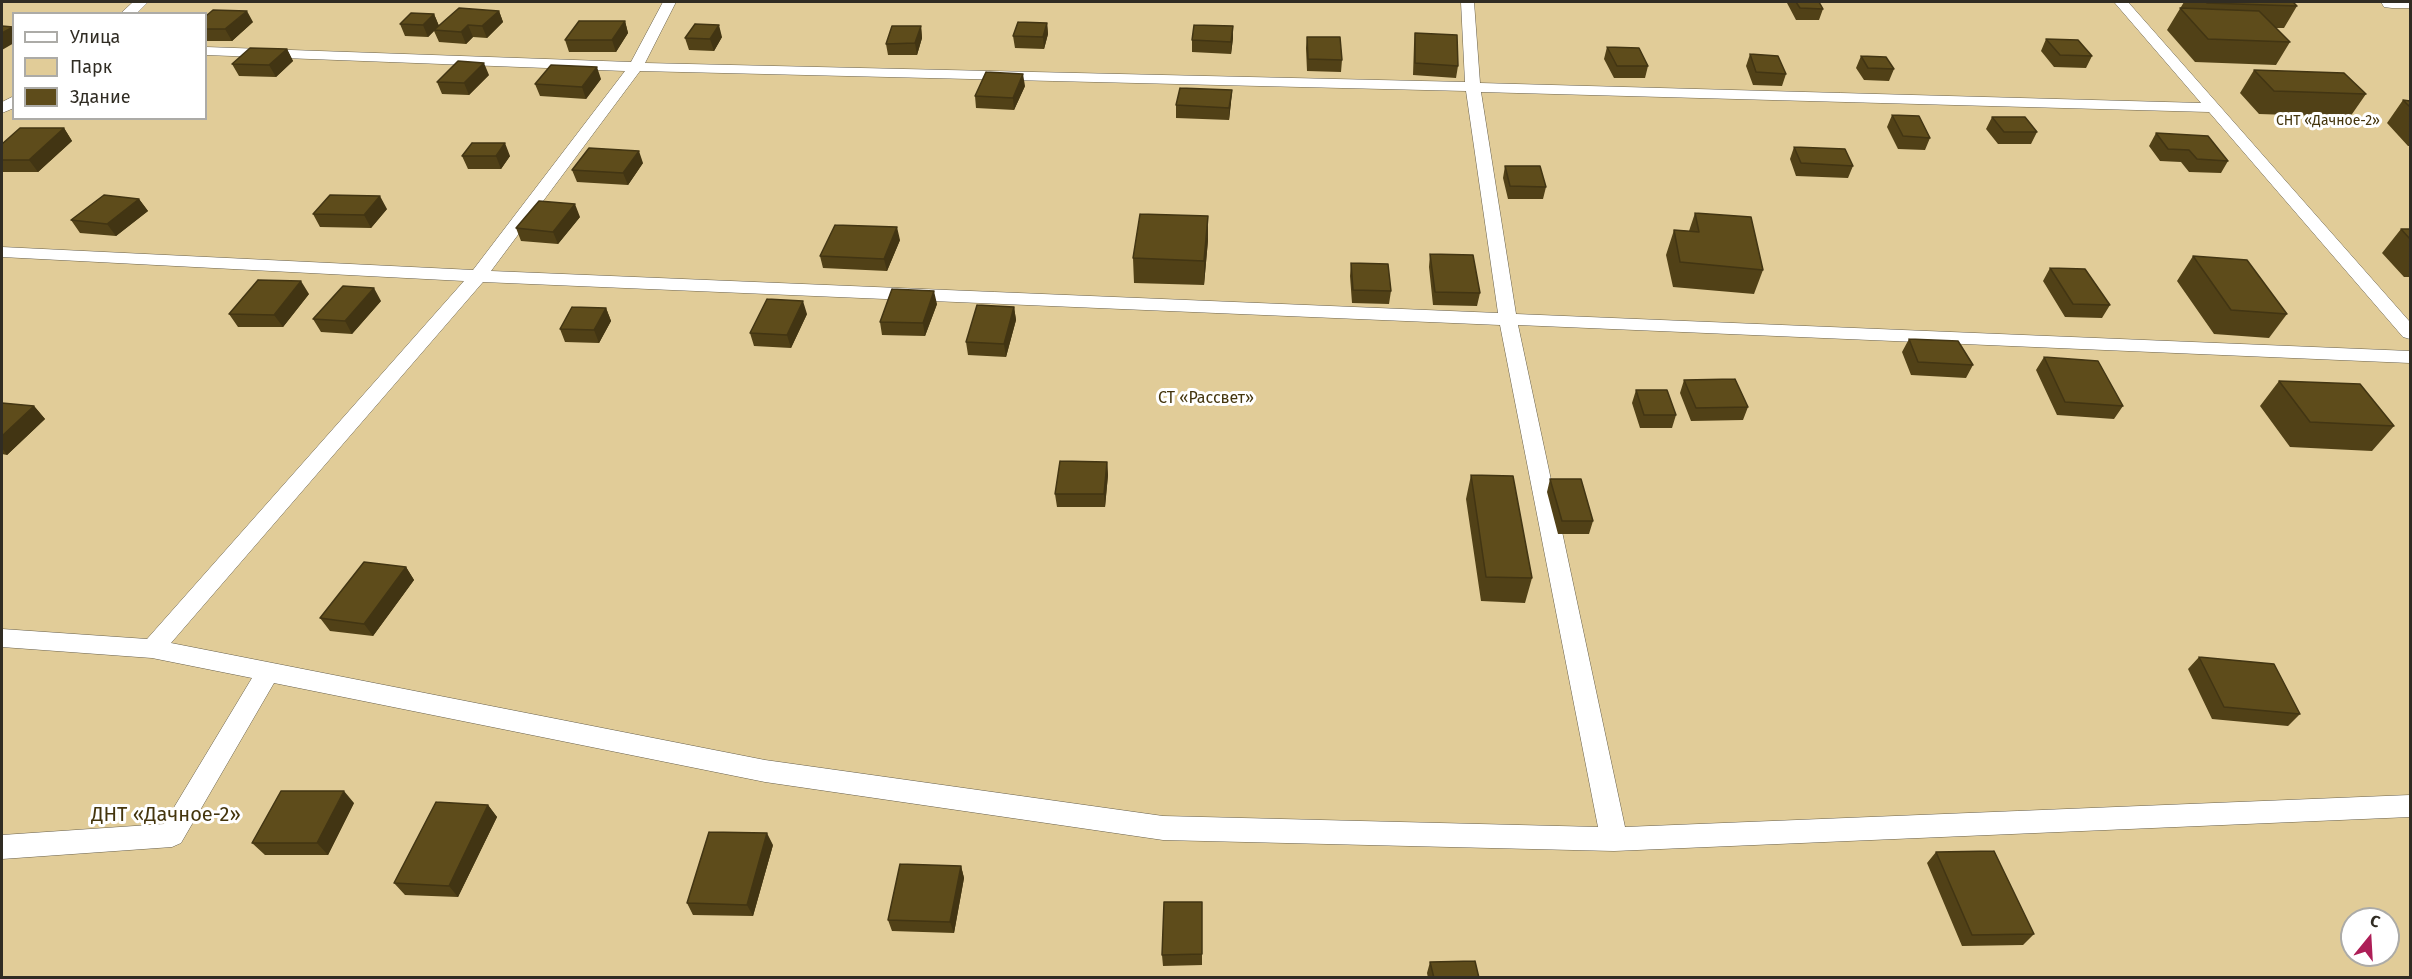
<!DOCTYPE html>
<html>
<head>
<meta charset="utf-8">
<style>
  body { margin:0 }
  #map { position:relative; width:2412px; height:979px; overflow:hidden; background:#f0e7d0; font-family:"Fira Sans",sans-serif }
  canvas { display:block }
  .frame { position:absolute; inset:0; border:3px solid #302c23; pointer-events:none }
  .legend { position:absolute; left:12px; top:12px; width:195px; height:108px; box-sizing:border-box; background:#fff; border:2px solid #acaba7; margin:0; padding:8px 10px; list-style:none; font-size:18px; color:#302c23 }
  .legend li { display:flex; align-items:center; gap:12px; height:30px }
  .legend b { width:30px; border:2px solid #acaba7 }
  .north { position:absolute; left:2340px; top:907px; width:60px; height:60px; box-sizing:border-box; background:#fff; border:2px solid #acaba7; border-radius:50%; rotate:18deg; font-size:16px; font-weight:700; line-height:24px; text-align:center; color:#302c23 }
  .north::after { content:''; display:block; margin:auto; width:21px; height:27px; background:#ad1e57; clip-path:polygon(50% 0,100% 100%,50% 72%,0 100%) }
</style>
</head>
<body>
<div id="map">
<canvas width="2412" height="979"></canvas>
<div class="frame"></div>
<ul class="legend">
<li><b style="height:8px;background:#fff"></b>Улица</li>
<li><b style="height:16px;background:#e1cc98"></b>Парк</li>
<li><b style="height:16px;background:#5e4c1b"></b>Здание</li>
</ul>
<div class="north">С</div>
</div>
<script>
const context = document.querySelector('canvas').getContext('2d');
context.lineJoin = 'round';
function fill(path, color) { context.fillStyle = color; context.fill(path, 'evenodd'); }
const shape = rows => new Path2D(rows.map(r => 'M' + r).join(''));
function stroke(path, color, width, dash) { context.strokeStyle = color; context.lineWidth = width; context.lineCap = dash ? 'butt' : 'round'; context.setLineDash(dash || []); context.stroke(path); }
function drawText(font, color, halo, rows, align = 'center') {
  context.font = font + ' "Fira Sans",sans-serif'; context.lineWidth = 6; context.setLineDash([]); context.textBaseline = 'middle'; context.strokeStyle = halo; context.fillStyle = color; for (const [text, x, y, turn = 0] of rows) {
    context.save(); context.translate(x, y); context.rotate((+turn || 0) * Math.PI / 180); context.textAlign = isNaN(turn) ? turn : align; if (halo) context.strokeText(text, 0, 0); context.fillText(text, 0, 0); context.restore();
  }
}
fill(shape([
  [2,2,2410,2,2410,977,2,978],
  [14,14,206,14,206,118,14,118],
  [2352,919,2388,919,2388,955,2352,955]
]), '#e1cc98');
const service = shape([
  [133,2,148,2,136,14,120,14,133,2],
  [663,2,676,2,645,63,1465,82,1461,2,1474,2,1480,83,2201,103,2114,2,2128,2,2410,322,2410,339,2403,337,2209,112,1481,92,1516,314,2410,351,2410,363,1518,325,1625,827,2410,795,2410,817,1614,851,1163,840,765,782,274,683,181,843,172,847,2,859,2,835,164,824,252,678,152,658,2,647,2,629,147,639,464,281,2,257,2,247,473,270,625,71,206,55,206,47,631,62,663,2],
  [640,71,1466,91,1498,313,491,271,640,71],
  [483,282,1500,325,1598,827,1163,816,765,760,171,643,483,282],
  [14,96,14,108,2,113,2,102,14,96]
]);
const minor = shape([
  [2381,2,2410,2,2410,8,2392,8,2384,7,2381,2]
]);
stroke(service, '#69614d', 1);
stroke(minor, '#69614d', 1);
fill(service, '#fff');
fill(minor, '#fff');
fill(shape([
  [1787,2,1819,2,1823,9,1819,20,1796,20,1787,3],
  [2184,2,2293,2,2297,6,2284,28,2276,28,2290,42,2276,65,2195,62,2167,30],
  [499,11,503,22,487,38,473,37,466,44,439,42,434,31,428,37,405,36,400,24,434,14,439,26],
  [206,16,253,22,232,41,206,41],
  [625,21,628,33,616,52,569,52,565,40],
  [1047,23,1048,34,1044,49,1015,48,1013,36],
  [921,26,922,38,917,55,888,55,886,44],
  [1415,33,1458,66,1456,78,1413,75,1414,44],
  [722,37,714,51,689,50,685,38],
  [1307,37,1342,60,1341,72,1307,71,1306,48],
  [1233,38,1231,54,1192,52,1192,40],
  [2046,39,2092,56,2086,68,2054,67,2041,51],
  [1607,47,1648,66,1645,78,1614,78,1604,59],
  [287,49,293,61,276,77,239,76,232,64],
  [1750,54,1786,74,1782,86,1753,85,1746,66],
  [1861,56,1894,69,1889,81,1864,80,1856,68],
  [2254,70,2366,94,2350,117,2259,114,2240,93],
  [489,75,469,95,442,94,437,82],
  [601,79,586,99,540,96,535,84],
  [1025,86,1014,110,976,108,975,96],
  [1232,90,1231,102,1229,120,1176,118,1176,105],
  [2403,100,2410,101,2410,146,2408,146,2387,123],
  [1892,115,1930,138,1925,150,1898,149,1887,127],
  [1992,117,2037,132,2031,144,1998,144,1986,129],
  [64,128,72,141,38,172,2,172,2,144],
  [2156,133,2228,161,2221,173,2189,172,2181,162,2160,161,2149,146],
  [1794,147,1853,166,1848,178,1796,176,1790,159],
  [462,156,510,156,501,169,468,169],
  [643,163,628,185,577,182,572,170],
  [1505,166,1546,187,1543,199,1508,199,1503,178],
  [139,199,148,211,116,236,80,233,71,220],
  [387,209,371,228,320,227,313,214],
  [1695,213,1763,270,1754,294,1673,287,1666,255,1674,230,1689,231],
  [580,217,558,244,521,241,516,228],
  [2401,229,2410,229,2410,277,2404,277,2382,253],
  [900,240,887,271,823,268,820,256],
  [1208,240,1204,285,1134,283,1133,258],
  [1430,254,1480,293,1477,306,1433,305,1429,267],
  [2193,256,2287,314,2269,338,2214,334,2177,281],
  [1351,263,1391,291,1389,304,1352,303,1350,276],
  [2050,268,2110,305,2102,318,2065,317,2043,281],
  [309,294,283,327,238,327,229,314],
  [381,301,352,334,321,332,313,319],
  [937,304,925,336,882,335,880,322],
  [1014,307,1016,320,1006,357,968,355,966,342],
  [606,308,611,321,599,343,565,342,560,329],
  [807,314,791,348,754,346,750,333],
  [1909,339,1973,365,1966,378,1911,375,1902,352],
  [2044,357,2123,406,2114,419,2057,415,2036,370],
  [1684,380,1748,407,1743,420,1691,421,1680,393],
  [2279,381,2394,426,2372,451,2290,447,2260,406],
  [1636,390,1676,415,1672,428,1640,428,1632,403],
  [2,403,34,406,45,419,7,455,2,454],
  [1107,462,1108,475,1105,507,1057,507,1055,494],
  [1471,475,1532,578,1525,603,1481,601,1466,499],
  [1550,479,1593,521,1589,534,1558,534,1547,492],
  [406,567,414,580,373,636,330,631,320,618],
  [2199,657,2300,714,2288,726,2212,719,2188,669],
  [354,803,328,855,265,855,252,843],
  [488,805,497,817,458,897,405,895,394,883],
  [773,845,753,916,693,915,687,903],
  [1936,852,2034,934,2023,945,1962,946,1927,863],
  [961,866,964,878,954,933,892,931,888,920],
  [1202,902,1202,965,1163,966,1162,955],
  [1430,962,1479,978,1428,978,1427,973]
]), '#514117');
fill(shape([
  [247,11,253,22,232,41,225,29],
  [499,11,503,22,487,38,482,26],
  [434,14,439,26,428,37,423,25],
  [625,21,628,33,616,52,612,40],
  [1047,23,1048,34,1044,49,1043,37],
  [468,25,473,37,466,44,461,32],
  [719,25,722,37,714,51,710,39],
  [921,26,922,38,917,55,915,43],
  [1233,26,1233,38,1231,54,1231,42],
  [13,27,14,43,2,50,2,33],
  [287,49,293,61,276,77,269,65],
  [484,63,489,75,469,95,464,83],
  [597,67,601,79,586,99,582,87],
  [1023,74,1025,86,1014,110,1013,98],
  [1232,90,1231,102,1229,120,1229,108],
  [64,128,72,141,38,172,29,160],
  [505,143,510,156,501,169,496,156],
  [639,151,643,163,628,185,623,173],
  [380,196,387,209,371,228,364,215],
  [139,199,148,211,116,236,107,224],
  [575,204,580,217,558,244,553,232],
  [1208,216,1208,240,1204,285,1204,261],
  [897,227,900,240,887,271,884,259],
  [301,281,309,294,283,327,274,315],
  [374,288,381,301,352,334,345,321],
  [934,291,937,304,925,336,923,323],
  [803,301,807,314,791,348,787,335],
  [1014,307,1016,320,1006,357,1004,344],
  [606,308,611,321,599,343,594,330],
  [34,406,45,419,7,455,2,448,2,436],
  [1107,462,1108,475,1105,507,1104,494],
  [406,567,414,580,373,636,364,624],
  [344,791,354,803,328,855,317,843],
  [488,805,497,817,458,897,449,886],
  [767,833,773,845,753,916,747,905],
  [961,866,964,878,954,933,950,922]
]), '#423513');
const building = shape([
  [1796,2,1819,2,1823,9,1800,8,1796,2],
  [2206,2,2293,2,2297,6,2207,3,2206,2],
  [459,8,499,11,482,26,468,25,461,32,434,30,459,8],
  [2180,8,2259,11,2290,42,2208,39,2180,8],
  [213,10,247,11,225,29,206,29,206,16,213,10],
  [411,13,434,14,423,25,400,24,411,13],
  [579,21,625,21,612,40,565,40,579,21],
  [1018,22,1047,23,1043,37,1013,36,1018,22],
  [695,24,719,25,710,39,685,38,695,24],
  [1194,25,1233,26,1231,42,1192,40,1194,25],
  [2,26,13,27,2,33,2,26],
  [892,26,921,26,915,43,886,44,892,26],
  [1415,33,1457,35,1458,66,1415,63,1415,33],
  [1307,37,1340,37,1342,60,1308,59,1307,37],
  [2046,39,2078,40,2092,56,2060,55,2046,39],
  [1607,47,1639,48,1648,66,1617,66,1607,47],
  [250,48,287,49,269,65,232,64,250,48],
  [1750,54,1778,56,1786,74,1756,72,1750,54],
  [1861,56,1886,57,1894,69,1868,68,1861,56],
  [458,61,484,63,464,83,437,82,458,61],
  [551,65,597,67,582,87,535,84,551,65],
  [2254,70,2344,73,2366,94,2274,91,2254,70],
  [986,72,1023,74,1013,98,975,96,986,72],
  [1180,88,1232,90,1229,108,1176,105,1180,88],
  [2403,100,2410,101,2410,107,2403,100],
  [1892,115,1919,116,1930,138,1903,136,1892,115],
  [1992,117,2025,117,2037,132,2004,132,1992,117],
  [20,128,64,128,29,160,2,160,2,144,20,128],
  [2156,133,2208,136,2228,161,2197,159,2189,150,2168,149,2156,133],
  [472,143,505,143,496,156,462,156,472,143],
  [1794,147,1845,149,1853,166,1801,163,1794,147],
  [589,148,639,151,623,173,572,170,589,148],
  [1505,166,1540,166,1546,187,1510,186,1505,166],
  [104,195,139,199,107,224,71,220,104,195],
  [330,195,380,196,364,215,313,214,330,195],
  [539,201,575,204,553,232,516,228,539,201],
  [1695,213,1751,217,1763,270,1680,262,1674,230,1699,232,1695,213],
  [1140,214,1208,216,1204,261,1133,258,1140,214],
  [835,225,897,227,884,259,820,256,835,225],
  [2401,229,2410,229,2410,239,2401,229],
  [1430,254,1473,255,1480,293,1435,292,1430,254],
  [2193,256,2247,260,2287,314,2231,310,2193,256],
  [1351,263,1388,264,1391,291,1353,290,1351,263],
  [2050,268,2085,269,2110,305,2073,304,2050,268],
  [258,280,301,281,274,315,229,314,258,280],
  [343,286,374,288,345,321,313,319,343,286],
  [892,289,934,291,923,323,880,322,892,289],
  [767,299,803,301,787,335,750,333,767,299],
  [977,305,1014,307,1004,344,966,342,977,305],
  [572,307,606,308,594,330,560,329,572,307],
  [1909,339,1958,341,1973,365,1918,362,1909,339],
  [2044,357,2098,361,2123,406,2065,402,2044,357],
  [1735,379,1748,407,1696,408,1684,380,1735,379],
  [2279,381,2360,384,2394,426,2310,422,2279,381],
  [1636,390,1667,390,1676,415,1644,415,1636,390],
  [2,403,34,406,2,436,2,403],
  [1060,461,1107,462,1104,494,1055,494,1060,461],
  [1471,475,1513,476,1532,578,1486,577,1471,475],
  [1550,479,1581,479,1593,521,1562,521,1550,479],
  [364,562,406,567,364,624,320,618,364,562],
  [2199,657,2274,664,2300,714,2224,707,2199,657],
  [281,791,344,791,317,843,252,843,281,791],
  [436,802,488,805,449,886,394,883,436,802],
  [709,832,767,833,747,905,687,903,709,832],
  [1994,851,2034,934,1972,935,1936,852,1994,851],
  [900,864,961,866,950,922,888,920,900,864],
  [1164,902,1202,902,1202,954,1162,955,1164,902],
  [1475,961,1479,978,1434,978,1430,962,1475,961]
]);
fill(building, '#5e4c1b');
stroke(building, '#423513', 1.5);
drawText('14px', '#44350d', '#fff', [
  ["СНТ «Дачное-2»",2328,121]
]);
drawText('16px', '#44350d', '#fff', [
  ["СТ «Рассвет»",1206,399]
]);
drawText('20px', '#44350d', '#fff', [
  ["ДНТ «Дачное-2»",166,815]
]);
</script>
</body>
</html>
